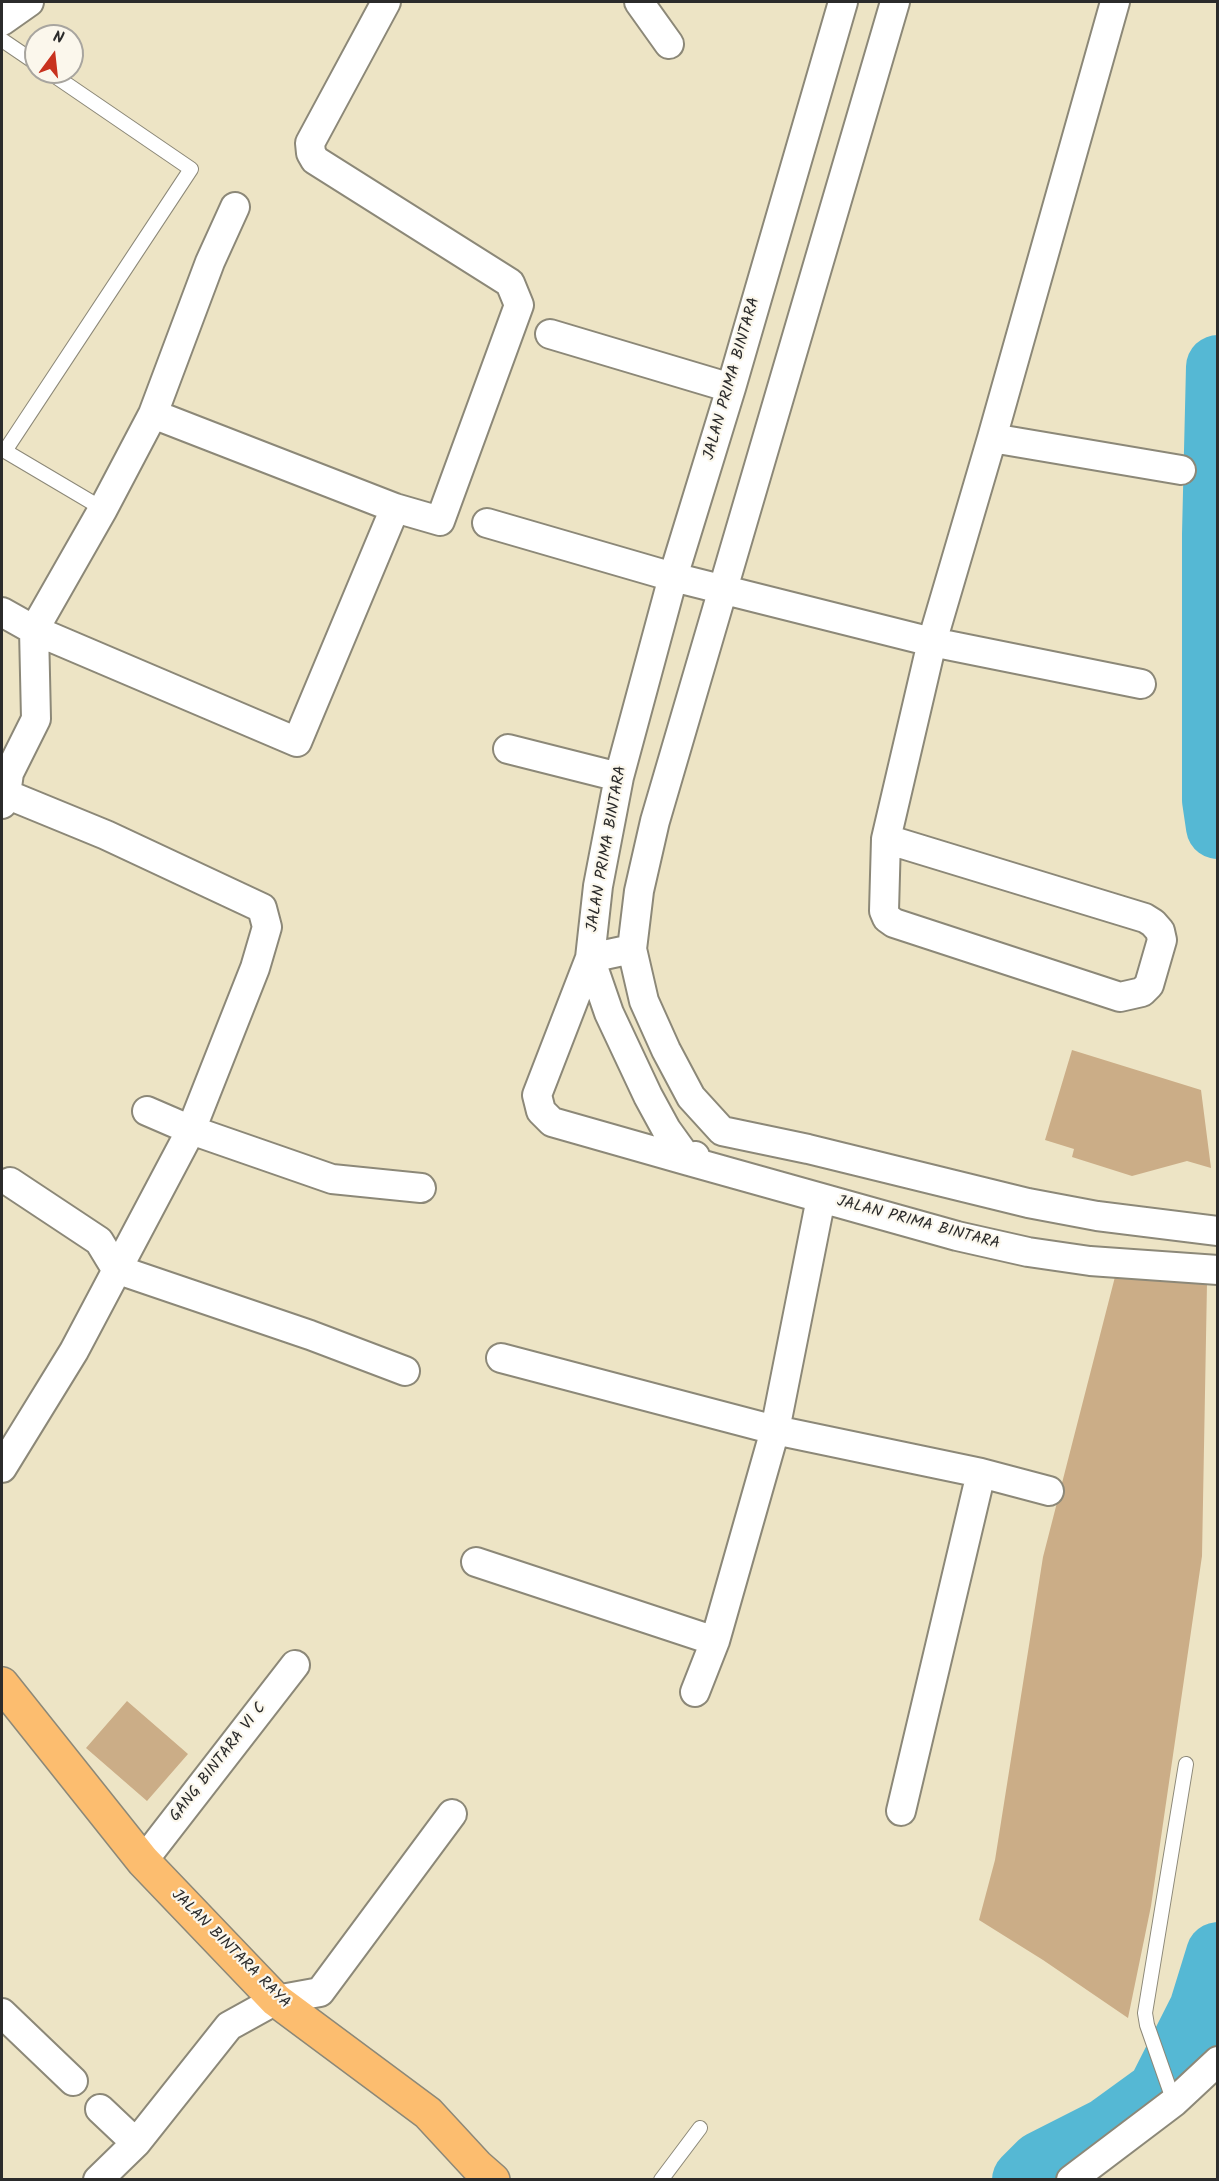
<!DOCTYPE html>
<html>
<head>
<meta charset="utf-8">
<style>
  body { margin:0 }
  #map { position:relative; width:1219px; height:2181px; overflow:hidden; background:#ede4c5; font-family:Kalam,sans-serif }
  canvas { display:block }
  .frame { position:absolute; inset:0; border:3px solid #2b2b2b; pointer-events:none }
  .north { position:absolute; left:24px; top:24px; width:60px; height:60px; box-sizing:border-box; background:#fbf7ec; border:2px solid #a8a59f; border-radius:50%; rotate:15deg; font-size:16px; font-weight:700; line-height:24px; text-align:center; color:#2b2b2b }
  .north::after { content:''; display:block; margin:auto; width:21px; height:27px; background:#c8321e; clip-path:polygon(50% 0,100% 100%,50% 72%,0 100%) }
</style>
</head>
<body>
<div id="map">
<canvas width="1219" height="2181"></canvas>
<div class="frame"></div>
<div class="north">N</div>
</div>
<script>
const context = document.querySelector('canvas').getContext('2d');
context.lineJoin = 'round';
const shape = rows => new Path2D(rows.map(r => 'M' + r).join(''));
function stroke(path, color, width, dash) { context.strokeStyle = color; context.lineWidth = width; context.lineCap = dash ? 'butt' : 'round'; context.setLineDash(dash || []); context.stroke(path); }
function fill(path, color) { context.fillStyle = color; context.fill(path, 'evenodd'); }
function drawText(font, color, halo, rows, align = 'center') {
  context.font = font + ' Kalam,sans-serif'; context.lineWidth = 4.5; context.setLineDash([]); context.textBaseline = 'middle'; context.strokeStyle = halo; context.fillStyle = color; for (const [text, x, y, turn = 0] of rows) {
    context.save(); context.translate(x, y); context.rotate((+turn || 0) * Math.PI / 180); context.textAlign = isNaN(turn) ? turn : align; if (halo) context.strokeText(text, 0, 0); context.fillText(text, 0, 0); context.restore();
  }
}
stroke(shape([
  [1218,367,1214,534,1214,800,1218,827],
  [1024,2180,1041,2163,1108,2129,1159,2092,1201,2009,1218,1954]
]), '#55b8d4', 64);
fill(shape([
  [1072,1050,1201,1090,1211,1168,1187,1161,1132,1176,1072,1157,1074,1149,1045,1140],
  [1117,1269,1207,1283,1202,1556,1151,1906,1128,2018,1043,1960,979,1920,995,1860,1043,1557],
  [127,1701,188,1754,147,1801,86,1748]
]), '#cbad87');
const service = shape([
  [2,40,36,63],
  [49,72,191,169,5,451,103,509],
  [1174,2102,1147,2025,1145,2013,1186,1764],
  [661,2180,700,2128]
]);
const minor = shape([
  [639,2,669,44],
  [843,2,731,388,673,577,619,777,598,886,590,958,609,1013,648,1096,666,1129,689,1161,957,1236,1028,1252,1090,1261,1218,1270],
  [895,2,655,821,639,891,632,949,644,1001,666,1050,691,1097,722,1131,808,1149,1028,1203,1097,1216,1218,1231],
  [2,21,29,2],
  [550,334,731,388],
  [153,414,395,508,440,521,519,305,510,283,315,160,311,153,310,143,386,2],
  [992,438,1181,470],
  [487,523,673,577,932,642,1141,684],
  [2,612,34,630,297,742,395,508],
  [508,749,619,777],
  [2,804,6,794,9,773,36,719,34,630,103,509,153,414,210,262,235,207],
  [886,839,1145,918,1153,923,1160,931,1162,940,1149,985,1142,992,1120,997,894,923,887,918,884,911,886,839,932,642,992,438,1115,2],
  [632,949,590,958,537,1095,541,1111,552,1122,689,1161,695,1156],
  [147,1111,191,1130,332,1179,421,1188],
  [10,1182,99,1241,116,1269,310,1335,405,1371],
  [501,1358,775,1430,981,1473,1049,1491],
  [2,1468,74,1351,191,1130,255,968,267,927,262,908,106,835,6,794],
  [476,1562,715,1641],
  [695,1692,715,1641,775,1430,821,1198],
  [901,1811,981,1473],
  [143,1861,295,1665],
  [2,2013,73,2081],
  [100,2109,136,2143,229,2026,276,2000,320,1992,452,1814],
  [98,2180,136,2143],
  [1071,2180,1174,2102,1218,2061]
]);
const primary = shape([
  [2,1684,143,1861,276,2000,428,2113,477,2166,493,2180]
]);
stroke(service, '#8c8878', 16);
stroke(minor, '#8c8878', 32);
stroke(primary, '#8c8878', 36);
stroke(service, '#fff', 14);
stroke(minor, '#fff', 28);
stroke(primary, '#fcbd6f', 33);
drawText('16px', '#2b2b2b', '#fbf7ec', [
  ["JALAN PRIMA BINTARA",733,379,-74],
  ["JALAN PRIMA BINTARA",608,849,-80],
  ["JALAN PRIMA BINTARA",918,1224,15],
  ["GANG BINTARA VI C",219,1763,-52],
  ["JALAN BINTARA RAYA",230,1950,45]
]);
</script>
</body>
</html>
